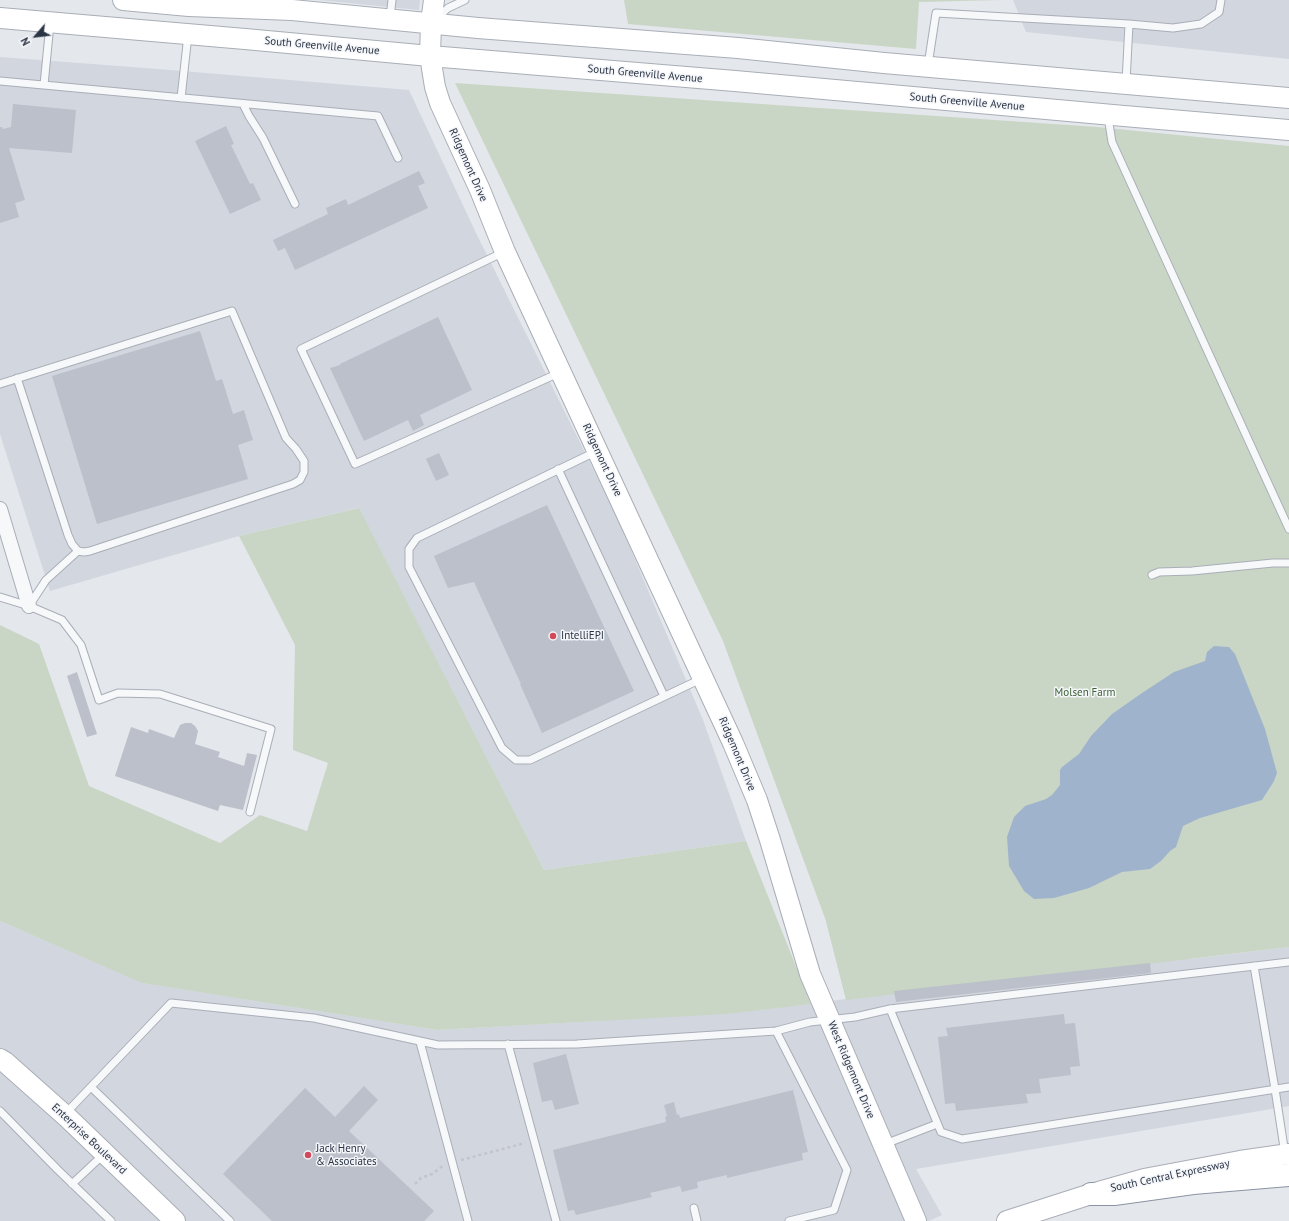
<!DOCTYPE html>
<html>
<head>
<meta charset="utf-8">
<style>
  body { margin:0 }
  #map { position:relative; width:1289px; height:1221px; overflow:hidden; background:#e4e7ec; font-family:"PT Sans",sans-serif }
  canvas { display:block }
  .north { position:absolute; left:16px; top:16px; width:40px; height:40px; -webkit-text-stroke:3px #f4f6f9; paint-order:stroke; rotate:242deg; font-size:11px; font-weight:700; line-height:16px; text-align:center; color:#2b3445 }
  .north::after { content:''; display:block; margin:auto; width:14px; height:18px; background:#2b3445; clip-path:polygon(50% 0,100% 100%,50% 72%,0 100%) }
</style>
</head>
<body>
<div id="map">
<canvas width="1289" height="1221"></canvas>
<div class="north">N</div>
</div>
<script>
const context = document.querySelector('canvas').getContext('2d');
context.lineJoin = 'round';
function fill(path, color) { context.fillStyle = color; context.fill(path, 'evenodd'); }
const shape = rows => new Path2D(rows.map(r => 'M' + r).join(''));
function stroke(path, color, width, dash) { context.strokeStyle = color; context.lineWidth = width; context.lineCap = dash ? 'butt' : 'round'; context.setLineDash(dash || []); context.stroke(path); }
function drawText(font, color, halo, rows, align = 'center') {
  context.font = font + ' "PT Sans",sans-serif'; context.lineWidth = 3; context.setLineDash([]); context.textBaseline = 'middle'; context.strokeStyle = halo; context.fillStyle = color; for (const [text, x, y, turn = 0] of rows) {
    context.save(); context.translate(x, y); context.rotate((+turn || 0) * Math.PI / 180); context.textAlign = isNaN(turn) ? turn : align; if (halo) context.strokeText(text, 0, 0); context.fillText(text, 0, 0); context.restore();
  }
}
fill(shape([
  [318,0,420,0,419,10],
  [1013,0,1289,0,1289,59,1026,32],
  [0,57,158,69,409,90,476,233,617,517,703,720,746,841,544,870,358,508,239,536,50,591,0,434],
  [0,836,792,1006,846,999,826,921,1191,959,1289,947,1289,1106,916,1169,942,1215,929,1221,0,1221,0,921,143,983,437,1030,597,1021]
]), '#d2d6de');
fill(shape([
  [624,0,1002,0,919,2,916,49,628,24],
  [455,83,1097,127,1289,146,1289,947,846,1000,826,921,723,641],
  [359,508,544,870,746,841,811,1004,726,1014,437,1030,142,983,0,921,0,625,39,644,89,786,220,843,260,815,307,831,328,763,293,750,295,645,239,536]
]), '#c9d6c5');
fill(shape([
  [1214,646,1229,647,1235,654,1265,729,1277,773,1274,781,1262,800,1200,818,1183,826,1176,847,1170,851,1161,861,1150,869,1122,872,1089,888,1054,898,1034,899,1024,891,1009,866,1007,837,1014,817,1025,806,1046,799,1052,795,1060,785,1060,770,1062,767,1079,754,1091,736,1112,714,1142,693,1174,672,1205,661,1207,652]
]), '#9fb4cc');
fill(shape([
  [13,104,76,110,72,153,9,148,25,200,15,203,19,217,0,223,0,127,2,127,3,129,11,127],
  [226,126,234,144,231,145,250,184,253,183,261,200,230,214,195,141],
  [419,171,425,183,418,186,428,208,295,270,285,248,278,251,273,240,328,214,326,208,346,199,348,205],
  [438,317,472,390,420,415,424,425,413,431,408,420,364,441,330,368,340,365,340,364],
  [200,331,216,381,222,379,233,414,244,410,253,440,238,445,248,479,97,524,52,376],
  [439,453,449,475,436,481,426,459],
  [547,505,634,691,542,733,520,684,521,684,474,582,448,588,434,556],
  [77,672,97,734,87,737,67,676],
  [185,723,191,723,195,726,198,731,195,744,220,752,218,757,244,766,247,753,257,755,243,810,220,805,218,811,115,776,131,727,148,733,149,729,174,738,180,725],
  [1150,963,1151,973,896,1002,894,991],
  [1064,1014,1065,1024,1075,1023,1080,1066,1070,1067,1071,1075,1039,1079,1041,1093,1026,1094,1028,1103,956,1111,955,1103,945,1104,938,1037,948,1036,946,1028],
  [566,1054,579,1104,555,1110,552,1100,542,1102,533,1063],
  [364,1086,378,1100,349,1131,434,1211,424,1221,272,1221,223,1174,305,1088,335,1117],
  [793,1090,808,1152,802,1153,803,1160,727,1178,727,1175,697,1182,698,1188,682,1192,680,1186,650,1193,652,1197,576,1215,574,1210,568,1211,553,1150,666,1122,665,1117,667,1116,664,1105,674,1102,677,1115,679,1114,680,1118]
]), '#bbc0ca');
const lane = shape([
  [390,18,392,0],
  [436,19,448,8,465,0],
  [928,65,936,13,1129,24,1173,28,1201,24,1219,12,1221,0],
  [0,81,378,116,398,158],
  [1126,82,1129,24],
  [44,85,50,24],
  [181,98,188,35],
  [243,104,249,116,263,138,295,204],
  [1108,117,1112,142,1289,529],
  [504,252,301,349,355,464,559,373],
  [0,384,232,311,286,438,296,449,304,461,304,472,300,480,293,484,90,551,84,552,78,551,72,544,68,535,17,378],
  [595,452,417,538,409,549,409,567,502,748,516,760,530,760,701,679],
  [558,469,664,696],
  [1152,575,1159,572,1192,571,1273,563,1289,563],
  [0,597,29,606,62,620,81,645,99,700,118,693,160,694,271,729,250,812],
  [29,606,46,580,78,551],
  [1254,966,1275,1089,1285,1154],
  [890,1009,941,1132,962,1139,1289,1087],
  [776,1031,847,1170,834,1210,789,1221],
  [420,1042,468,1221],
  [508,1044,556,1221],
  [91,1087,230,1221],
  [0,1111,58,1170,111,1221],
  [66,1113,171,1003,314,1018,438,1045,577,1044,776,1031,810,1022,855,1017,890,1009,1289,962],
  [885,1144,937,1124],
  [72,1184,104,1154],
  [694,1208,697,1221]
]);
const street = shape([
  [0,509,29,606]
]);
const secondary = shape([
  [123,0,189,6,292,10,478,28,738,48,884,63,1289,98],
  [434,0,431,23,430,56,435,87,440,103,480,190,505,252,733,743,757,800,770,840,810,974,916,1221],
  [0,18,245,39,430,56,735,81,1124,116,1289,130],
  [0,1059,5,1062,68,1118,175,1221],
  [1007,1221,1091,1194,1144,1179,1240,1161,1289,1154]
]);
const highway = shape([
  [1091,1194,1114,1194,1193,1183,1289,1175]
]);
stroke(lane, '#a9aeb7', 9);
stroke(street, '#a9aeb7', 16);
stroke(secondary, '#a9aeb7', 22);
stroke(highway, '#8b94a3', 24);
stroke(shape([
  [461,1160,525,1143],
  [415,1184,421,1178,432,1174,444,1165]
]), '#c2c5cb', 2.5, [3, 3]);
stroke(lane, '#f7f8fa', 7);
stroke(street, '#f7f8fa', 14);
stroke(secondary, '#fff', 20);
stroke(highway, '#fff', 22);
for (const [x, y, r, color] of [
  [553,636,4,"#d1495b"],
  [308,1155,4,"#d1495b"]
]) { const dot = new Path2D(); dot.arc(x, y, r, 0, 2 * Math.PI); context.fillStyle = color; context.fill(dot); stroke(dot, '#f4f6f9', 1.5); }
drawText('11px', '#2b3445', '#f4f6f9', [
  ["South Greenville Avenue",322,46,5],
  ["South Greenville Avenue",645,74,5],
  ["South Greenville Avenue",967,102,5],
  ["Ridgemont Drive",468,165,66],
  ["Ridgemont Drive",602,460,65],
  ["Ridgemont Drive",737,754,67],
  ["West Ridgemont Drive",851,1070,67],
  ["Enterprise Boulevard",89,1139,43],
  ["South Central Expressway",1170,1176,-12]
]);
drawText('11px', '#2b3445', '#f4f6f9', [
  ["IntelliEPI",561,636],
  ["Jack Henry",316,1149],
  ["& Associates",316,1162]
], 'left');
drawText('11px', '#3f6138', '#f4f6f9', [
  ["Molsen Farm",1085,693]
]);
</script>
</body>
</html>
